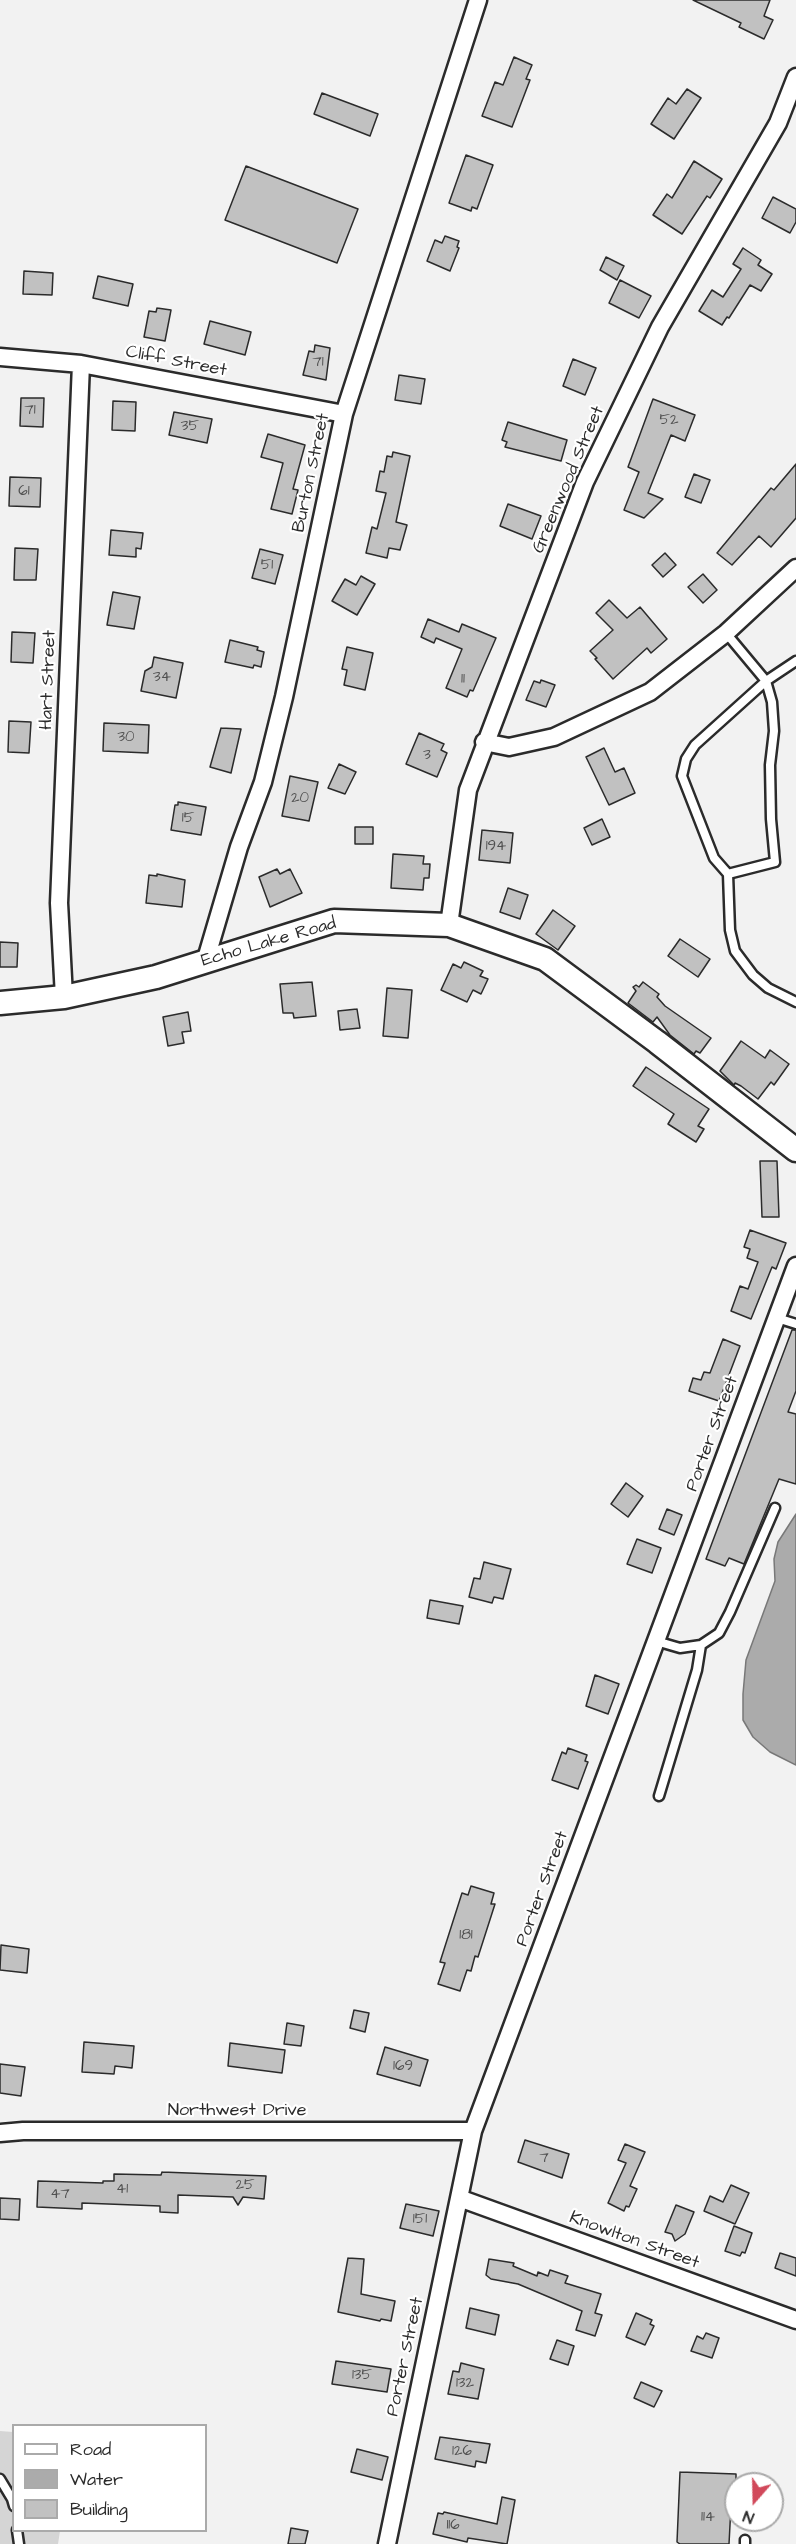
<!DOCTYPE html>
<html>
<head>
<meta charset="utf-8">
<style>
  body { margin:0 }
  #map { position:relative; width:796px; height:2544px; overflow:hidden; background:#f2f2f2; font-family:"Architects Daughter",sans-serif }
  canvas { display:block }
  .legend { position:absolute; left:12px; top:2424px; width:195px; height:108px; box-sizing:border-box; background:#fff; border:2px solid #aaa; margin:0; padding:8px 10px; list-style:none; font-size:18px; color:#2b2b2b }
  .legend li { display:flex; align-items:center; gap:12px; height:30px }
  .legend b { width:30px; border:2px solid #aaa }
  .north { position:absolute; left:724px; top:2472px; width:60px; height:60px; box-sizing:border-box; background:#fff; border:2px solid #aaa; border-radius:50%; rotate:200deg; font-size:16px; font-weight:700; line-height:24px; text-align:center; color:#2b2b2b }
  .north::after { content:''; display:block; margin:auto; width:21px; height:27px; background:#d1495b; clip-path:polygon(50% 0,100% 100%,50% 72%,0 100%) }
</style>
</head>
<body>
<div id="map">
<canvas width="796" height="2544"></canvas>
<ul class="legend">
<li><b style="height:8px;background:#fff"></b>Road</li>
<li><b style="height:16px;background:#ababab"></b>Water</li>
<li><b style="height:16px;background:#c1c1c1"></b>Building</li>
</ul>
<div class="north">N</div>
</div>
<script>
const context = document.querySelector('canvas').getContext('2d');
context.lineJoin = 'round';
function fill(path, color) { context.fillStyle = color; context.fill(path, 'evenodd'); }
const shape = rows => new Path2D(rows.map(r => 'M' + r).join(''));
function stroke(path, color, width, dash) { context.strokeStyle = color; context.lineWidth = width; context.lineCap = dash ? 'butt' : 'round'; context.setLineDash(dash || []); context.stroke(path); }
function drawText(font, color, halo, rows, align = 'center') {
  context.font = font + ' "Architects Daughter",sans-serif'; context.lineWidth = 4.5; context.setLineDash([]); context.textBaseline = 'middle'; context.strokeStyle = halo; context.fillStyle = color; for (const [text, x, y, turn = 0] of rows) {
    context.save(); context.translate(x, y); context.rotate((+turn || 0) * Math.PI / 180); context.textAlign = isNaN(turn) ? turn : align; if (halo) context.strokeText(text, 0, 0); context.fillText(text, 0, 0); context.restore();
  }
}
fill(shape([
  [0,2431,13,2432,14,2530,60,2531,58,2544,0,2544]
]), '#d5d5d5');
const water = shape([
  [796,1514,796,1765,770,1752,753,1737,743,1720,743,1694,746,1660,775,1581,774,1559,778,1542,796,1514]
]);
fill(water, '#ababab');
stroke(water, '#787878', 1.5);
const building = shape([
  [693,0,770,0,764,16,773,20,764,39,739,27,741,23,693,0],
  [514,57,532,65,526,79,530,80,512,127,482,116,495,82,503,85,514,57],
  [687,89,701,98,674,139,651,124,668,98,676,104,687,89],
  [322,93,378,114,370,136,314,114,322,93],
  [466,155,493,165,477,209,472,207,471,211,449,203,466,155],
  [694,161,722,179,710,198,707,196,682,234,653,215,667,194,672,198,694,161],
  [246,166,358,209,337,263,225,220,246,166],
  [773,197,796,209,796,222,790,233,762,218,773,197],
  [445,236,459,241,457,247,459,248,450,271,427,261,435,240,442,243,445,236],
  [743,248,761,260,758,265,772,274,761,291,750,285,729,318,727,317,722,325,699,311,712,290,723,297,741,269,733,264,743,248],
  [606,257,624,266,617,280,600,270,606,257],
  [24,271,53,273,52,295,23,294,24,271],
  [98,276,133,284,128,306,93,298,98,276],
  [620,280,651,296,639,318,609,303,620,280],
  [157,308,171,310,165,341,144,337,149,311,156,312,157,308],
  [210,321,251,332,245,355,204,344,210,321],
  [315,345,330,348,326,380,303,375,309,351,314,352,315,345],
  [573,359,596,368,585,395,563,386,573,359],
  [399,375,425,379,421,404,395,400,399,375],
  [21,398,44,398,43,427,20,426,21,398],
  [653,399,695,415,685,441,671,435,648,493,663,499,644,518,624,510,639,472,628,467,653,399],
  [113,401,136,402,135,431,112,430,113,401],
  [174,412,212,419,207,443,169,435,174,412],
  [508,422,567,440,561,461,505,447,507,442,502,440,508,422],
  [268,434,305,445,293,489,298,490,292,514,271,509,283,463,261,457,268,434],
  [393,452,410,456,396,522,407,525,400,550,389,548,387,558,366,553,372,527,377,529,386,493,376,491,380,471,384,472,387,456,392,457,393,452],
  [796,464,796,518,771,547,759,536,732,565,717,553,771,488,774,490,796,464],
  [694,474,710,480,701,503,685,497,694,474],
  [10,477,41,478,40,507,9,506,10,477],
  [508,504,541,516,532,539,500,526,508,504],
  [111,530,143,533,141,549,136,548,136,557,109,555,111,530],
  [15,548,38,549,36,580,14,580,15,548],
  [260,549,283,555,275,584,252,578,260,549],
  [665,553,676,565,663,577,652,565,665,553],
  [703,574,717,590,703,603,688,587,703,574],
  [361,576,375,584,357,615,332,601,345,579,356,585,361,576],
  [113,592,140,597,134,629,107,625,113,592],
  [609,600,627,618,640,607,667,639,651,653,647,648,613,679,595,659,597,658,590,651,613,630,596,613,609,600],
  [428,619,459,632,462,624,496,638,473,691,470,690,467,697,446,688,462,649,436,638,434,643,421,637,428,619],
  [12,632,35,633,33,663,11,662,12,632],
  [230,640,258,647,257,650,264,652,261,667,254,665,253,668,225,662,230,640],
  [347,647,373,653,365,690,344,685,347,670,342,669,347,647],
  [154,657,183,663,176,698,141,691,145,671,152,667,154,657],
  [541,680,555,685,546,707,526,700,534,681,540,683,541,680],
  [9,721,31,722,29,753,8,752,9,721],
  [104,723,149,725,148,753,103,751,104,723],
  [221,728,241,729,231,773,210,767,221,728],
  [419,733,444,744,441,750,447,753,437,777,406,764,419,733],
  [604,748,615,772,624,768,635,793,609,805,586,757,604,748],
  [339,764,356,772,345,794,328,788,339,764],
  [290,776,318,782,309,821,282,816,290,776],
  [178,802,206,807,201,835,171,830,175,805,178,805,178,802],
  [602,819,610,837,592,845,584,828,602,819],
  [355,827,373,827,373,844,355,844,355,827],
  [482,830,513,833,510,863,479,860,482,830],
  [393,854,424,856,423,864,430,864,429,878,424,878,423,890,391,888,393,854],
  [277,869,280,874,290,869,302,893,270,907,259,877,277,869],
  [157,874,185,880,182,907,146,903,149,875,157,876,157,874],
  [508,888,528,895,520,919,500,912,508,888],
  [553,910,575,926,558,950,536,934,553,910],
  [680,939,710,959,698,977,668,956,680,939],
  [0,942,18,943,17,967,0,967,0,942],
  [464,962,483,971,480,976,488,979,481,994,473,990,467,1002,441,990,453,964,461,968,464,962],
  [312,982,316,1016,294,1018,293,1013,283,1013,280,984,312,982],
  [643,982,659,994,657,997,665,1006,711,1038,700,1053,696,1051,694,1054,670,1035,657,1017,653,1022,628,1003,636,991,633,987,636,985,639,987,643,982],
  [387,988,412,990,408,1038,383,1036,387,988],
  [357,1009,360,1028,340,1030,338,1011,357,1009],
  [188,1012,191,1031,182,1032,184,1043,168,1046,163,1017,188,1012],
  [741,1041,765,1058,770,1050,789,1064,774,1085,771,1082,758,1099,741,1086,735,1083,734,1085,720,1071,741,1041],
  [646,1067,709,1109,698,1126,704,1129,696,1142,668,1124,674,1114,633,1086,646,1067],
  [760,1161,777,1161,779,1217,762,1217,760,1161],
  [750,1230,786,1243,776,1269,772,1267,751,1319,731,1311,740,1286,748,1289,758,1262,747,1258,750,1249,744,1247,750,1230],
  [792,1330,796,1330,796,1391,788,1412,796,1414,796,1484,779,1479,744,1564,729,1558,725,1566,706,1559,792,1330],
  [723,1339,740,1346,719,1401,689,1391,693,1378,701,1380,704,1372,710,1373,723,1339],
  [626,1483,643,1496,628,1517,611,1504,626,1483],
  [667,1509,682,1515,674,1535,659,1529,667,1509],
  [637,1539,661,1548,652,1573,627,1564,637,1539],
  [484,1562,511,1569,503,1599,494,1597,492,1603,469,1597,474,1578,480,1579,484,1562],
  [430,1600,463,1606,459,1624,427,1618,430,1600],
  [595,1675,619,1684,608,1714,586,1706,595,1675],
  [568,1748,587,1755,585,1761,588,1762,578,1789,552,1780,562,1752,566,1754,568,1748],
  [471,1886,494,1893,491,1904,495,1904,478,1957,475,1956,471,1971,467,1970,460,1991,438,1984,445,1963,440,1962,462,1893,468,1895,471,1886],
  [1,1945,29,1949,27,1973,0,1970,1,1945],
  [354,2010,369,2013,365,2032,350,2028,354,2010],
  [287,2023,304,2026,301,2046,284,2044,287,2023],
  [84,2042,134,2046,132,2068,115,2066,114,2074,82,2072,84,2042],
  [230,2043,285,2050,282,2073,228,2066,230,2043],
  [385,2047,428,2060,420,2086,377,2074,385,2047],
  [0,2064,25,2067,21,2096,0,2093,0,2064],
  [525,2140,569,2154,562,2178,518,2162,525,2140],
  [625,2144,645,2152,630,2186,637,2189,629,2207,626,2206,624,2211,608,2203,626,2163,618,2160,625,2144],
  [162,2172,266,2176,264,2199,243,2197,238,2205,233,2197,178,2195,178,2213,160,2212,160,2206,82,2203,82,2209,37,2207,38,2181,103,2183,103,2181,114,2181,114,2174,161,2175,162,2172],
  [731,2185,749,2193,735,2224,704,2211,710,2196,723,2202,731,2185],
  [0,2198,20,2199,19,2220,0,2219,0,2198],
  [406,2204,439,2211,433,2236,400,2228,406,2204],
  [676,2205,694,2212,685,2234,675,2241,672,2234,665,2232,676,2205],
  [734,2226,752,2233,745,2253,742,2252,740,2256,725,2251,734,2226],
  [780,2253,796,2258,796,2276,775,2268,780,2253],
  [348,2258,364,2259,361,2294,395,2301,391,2321,381,2319,380,2321,338,2312,348,2258],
  [489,2259,514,2263,513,2266,537,2276,538,2272,548,2276,550,2270,568,2276,565,2283,601,2294,595,2313,602,2315,595,2336,576,2330,582,2311,518,2284,491,2279,486,2275,489,2259],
  [470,2308,499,2315,495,2335,466,2328,470,2308],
  [636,2313,652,2320,650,2324,654,2326,645,2345,626,2337,636,2313],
  [706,2333,719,2338,712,2358,691,2351,697,2336,703,2339,706,2333],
  [557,2340,574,2346,568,2365,550,2359,557,2340],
  [336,2361,391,2369,387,2392,332,2384,336,2361],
  [461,2363,484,2369,478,2399,448,2394,453,2371,459,2372,461,2363],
  [641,2382,662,2391,654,2407,634,2398,641,2382],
  [440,2437,490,2444,486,2463,476,2461,475,2467,435,2459,440,2437],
  [357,2449,388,2457,382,2480,351,2472,357,2449],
  [680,2472,736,2474,736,2507,731,2506,729,2544,680,2544,677,2542,680,2472],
  [502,2497,515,2500,507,2544,468,2538,467,2542,433,2534,438,2513,443,2514,444,2512,497,2524,502,2497],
  [291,2528,308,2531,305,2544,288,2544,291,2528]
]);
fill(building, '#c1c1c1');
stroke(building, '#2b2b2b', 1.5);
const lane = shape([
  [726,633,766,681,796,661],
  [766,681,772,702,774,731,770,765,771,819,775,862,728,874,714,858,682,776,686,759,695,745,766,681],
  [728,874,730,930,735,951,753,975,768,988,796,1002],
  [777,1318,796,1324],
  [656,1641,680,1648,701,1645,719,1633,730,1612,775,1508],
  [659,1796,697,1670,701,1645],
  [0,2479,12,2499,14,2506],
  [17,2530,19,2544],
  [745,2544,745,2540]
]);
const street = shape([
  [0,357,81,364,344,414],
  [484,742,509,747,554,737,650,692,726,633,796,568],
  [449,925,468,790,585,482,660,327,778,123,796,77],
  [206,959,239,847,263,782,284,697,344,414,478,0],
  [64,997,59,903,81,364],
  [0,2133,23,2131,473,2131],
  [459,2198,796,2320],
  [387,2544,473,2131,796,1266]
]);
const secondary = shape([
  [0,1003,64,997,156,977,334,921,449,925,545,959,657,1042,796,1150]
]);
stroke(lane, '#2b2b2b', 13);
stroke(street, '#2b2b2b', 21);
stroke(secondary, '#2b2b2b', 27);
stroke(lane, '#fff', 8);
stroke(street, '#fff', 16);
stroke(secondary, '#fff', 22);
drawText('15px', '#505050', null, [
  ["71",318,363],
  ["71",30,411],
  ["52",669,421],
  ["35",190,427],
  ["61",24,492],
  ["51",267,566],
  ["34",162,678],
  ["11",463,680],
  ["30",126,738],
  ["3",427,756],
  ["20",300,799],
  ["15",188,819],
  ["194",496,847],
  ["181",466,1936],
  ["169",403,2067],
  ["7",544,2159],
  ["25",245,2186],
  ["41",122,2190],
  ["47",60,2195],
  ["151",420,2220],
  ["135",362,2376],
  ["132",465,2384],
  ["126",462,2452],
  ["114",708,2518],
  ["116",453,2526]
]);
drawText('18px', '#2b2b2b', '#fff', [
  ["Cliff Street",176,362,11],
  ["Burton Street",312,473,-78],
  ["Greenwood Street",569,480,-67],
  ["Hart Street",49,680,-88],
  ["Echo Lake Road",269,943,-16],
  ["Porter Street",713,1434,-70],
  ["Porter Street",543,1889,-70],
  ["Northwest Drive",237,2111],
  ["Knowlton Street",634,2241,20],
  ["Porter Street",406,2357,-78]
]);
</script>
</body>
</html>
